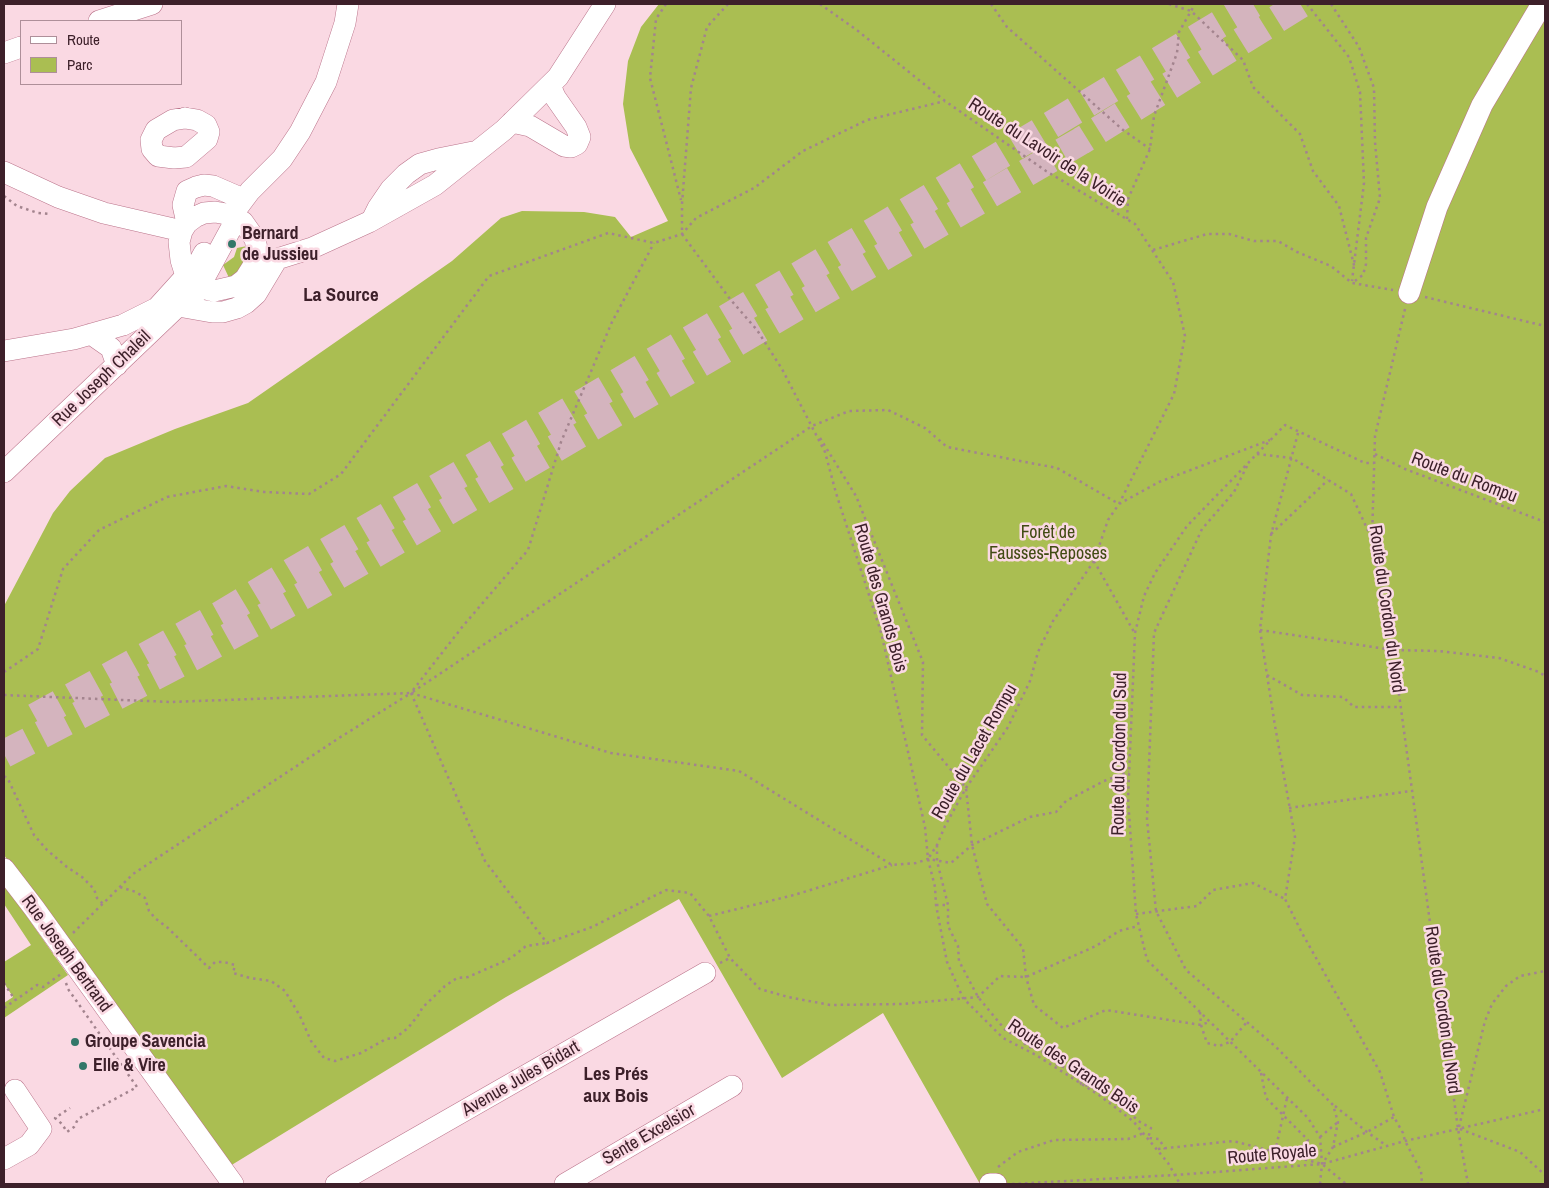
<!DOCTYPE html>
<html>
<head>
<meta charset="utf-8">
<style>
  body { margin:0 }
  #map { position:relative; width:1549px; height:1188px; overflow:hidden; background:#fad9e3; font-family:"Archivo Narrow",sans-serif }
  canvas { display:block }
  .frame { position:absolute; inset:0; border:5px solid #3d202a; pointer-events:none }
  .legend { position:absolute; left:20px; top:20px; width:162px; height:65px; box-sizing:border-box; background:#fad9e3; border:1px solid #ae8f99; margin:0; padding:6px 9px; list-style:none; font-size:15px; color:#3d202a }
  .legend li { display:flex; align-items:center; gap:10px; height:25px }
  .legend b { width:25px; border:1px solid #ae8f99 }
</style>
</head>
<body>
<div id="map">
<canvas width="1549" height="1188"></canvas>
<div class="frame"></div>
<ul class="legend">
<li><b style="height:6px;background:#fff"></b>Route</li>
<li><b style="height:14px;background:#aabe52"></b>Parc</li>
</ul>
</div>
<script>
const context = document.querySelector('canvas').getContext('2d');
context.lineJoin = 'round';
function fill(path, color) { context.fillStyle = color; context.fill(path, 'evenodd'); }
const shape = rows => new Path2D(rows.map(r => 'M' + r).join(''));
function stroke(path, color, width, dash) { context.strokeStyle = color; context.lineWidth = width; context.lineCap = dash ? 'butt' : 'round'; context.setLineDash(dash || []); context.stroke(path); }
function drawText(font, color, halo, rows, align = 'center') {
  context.font = font + ' "Archivo Narrow",sans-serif'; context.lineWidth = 5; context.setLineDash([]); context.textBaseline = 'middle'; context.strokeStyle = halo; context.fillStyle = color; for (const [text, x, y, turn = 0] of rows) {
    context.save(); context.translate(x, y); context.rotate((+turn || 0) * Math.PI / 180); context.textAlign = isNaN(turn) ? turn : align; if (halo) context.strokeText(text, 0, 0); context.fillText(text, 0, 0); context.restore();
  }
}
fill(shape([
  [659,4,1545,4,1545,1184,980,1184,883,1013,782,1078,679,899,506,997,230,1166,123,1022,4,855,4,606,53,513,70,491,105,458,175,429,248,403,452,261,501,218,522,211,584,212,615,217,631,237,668,221,630,148,623,104,628,61,641,27],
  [247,246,247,263,231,282,223,265,234,257,237,248],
  [4,884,68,975,4,1018,4,1003,13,997,4,983,4,962,31,945,4,904]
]), '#aabe52');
stroke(shape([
  [35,717,220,615,293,571,540,428,879,228,1253,4],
  [4,754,196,655,306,594,1081,141,1301,4]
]), '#d4b4be', 28, [28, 14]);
const minor = shape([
  [99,21,152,4],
  [4,53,21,47],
  [185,118,197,120,206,125,209,132,207,139,186,157,174,158,158,156,152,149,151,140,156,130,173,120,185,118],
  [512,122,530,126,564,146,571,147,577,144,580,137,576,127,555,97,550,85],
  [4,172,58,197,104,213,182,231],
  [215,212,232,215,243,222,255,239,257,249,255,263,245,279,236,286,214,291,202,288,193,283,186,276,181,260,179,242,182,231,187,223,195,217,204,213,215,212],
  [232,215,250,191,282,159,300,132,326,82,345,23,348,4],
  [372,220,378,208,391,189,406,174,420,164,438,159,473,152],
  [187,223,183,205,187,191,196,187,204,185,213,186,243,199],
  [252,270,277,259,312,248,369,222,435,185,504,130,558,77,605,4],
  [1409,293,1437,207,1482,105,1542,4],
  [178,306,212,312,223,312,237,308,246,303,256,294,277,259],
  [91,334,111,348,117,365],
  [4,351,74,339,123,325,157,308,186,276,193,273,204,253],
  [4,472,178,306,202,288,202,282,234,223,232,215],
  [4,869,34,908,233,1184],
  [4,1159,29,1145,41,1129,15,1090],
  [336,1184,705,973],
  [565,1184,732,1086],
  [990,1184,996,1184]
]);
stroke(minor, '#ba738a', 22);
stroke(shape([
  [666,4,656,19,650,78,681,200],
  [728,4,707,27,691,88,682,204,682,234,730,299,757,330,782,369,825,452,836,493,881,632,925,827,928,859,935,887,936,905,947,962,963,998,1003,1038,1036,1055,1099,1095,1133,1121,1168,1163,1180,1184],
  [820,4,858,31,945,101,1046,171,1135,224,1173,282,1185,336,1174,394,1119,504,1108,520,1094,561,1053,621,1038,652,1030,681,1008,727,966,788,945,826,937,845,928,859],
  [991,4,1007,27,1123,130,1150,149],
  [1169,4,1191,11,1243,60,1253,87,1300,134,1313,171,1339,206,1355,269],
  [1307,4,1349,57,1360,92,1364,183,1352,281],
  [1331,4,1359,47,1374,88,1375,142,1380,198,1366,238,1366,264,1363,275,1352,283],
  [4,196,17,206,38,213,50,214],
  [1127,219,1128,199,1150,149,1154,116,1177,53,1179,32,1195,4],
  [1153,250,1207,234,1229,234,1254,241,1278,241,1297,252,1331,266,1352,283,1393,290],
  [1425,297,1545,326],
  [1405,309,1375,436,1372,539,1393,650,1458,1129,1468,1184],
  [1298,433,1271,535,1260,630,1275,726,1295,837,1285,899,1302,933,1380,1072,1394,1117,1403,1133,1405,1141,1421,1171,1422,1184],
  [820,438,856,496,923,662,922,735,966,788,972,845,987,904,1023,948,1026,977,1034,1005,1063,1028,1106,1010,1201,1025,1209,1022],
  [1257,454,1292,458,1351,494,1371,537],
  [1375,454,1405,469,1545,522],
  [1247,466,1234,492,1202,529,1154,633,1147,819,1156,911,1186,970,1276,1047,1333,1105,1338,1122,1333,1147,1323,1163],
  [1119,504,1159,482,1270,440],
  [1271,534,1328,480],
  [1094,561,1134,632],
  [1260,630,1393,650,1438,651,1499,658,1539,672,1545,676],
  [4,672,38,649,63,569,99,530,167,497,226,486,264,492,309,494,341,474,489,276,608,233,654,243,682,234,696,218,754,188,803,151,867,120,945,101],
  [1267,675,1302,695,1343,697,1354,707,1400,707],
  [413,690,463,626,528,550,561,442,612,322,654,243],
  [411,693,485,861,547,943,592,927,666,890,690,893,709,916,730,958,760,989,788,997,830,1005,902,1004,978,997,1000,976,1026,977,1096,946,1119,931,1138,926],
  [4,695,171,702,411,693,812,426,849,411,888,410,925,428,947,447,1057,468,1119,504],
  [4,776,8,779,34,835,47,850,67,867,82,877,94,889,97,898,103,904],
  [1289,808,1411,791],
  [937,845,937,861,948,905,948,926,958,946,959,961,978,997,1007,1032,1018,1035,1022,1042,1030,1047,1046,1053,1056,1064,1071,1070,1080,1078,1081,1084,1092,1087,1116,1102,1140,1122,1151,1128,1148,1138,1159,1139,1165,1149],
  [120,887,136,892,145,898,149,911,156,919,168,928,209,968,215,962,224,962,235,965,233,973,250,978,271,981,285,991,300,1016,311,1041,324,1058,335,1061,361,1053,386,1039,395,1038,408,1028,420,1013,422,1008,445,986,457,978,468,977,498,964,511,958,526,946,547,943],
  [936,905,948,905],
  [1136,914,1197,906,1213,890,1253,883,1285,899],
  [709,916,794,895,892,865],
  [73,933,133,874,339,738,411,693,611,753,739,771,892,865,916,863,928,859,951,863,972,845,1030,817,1056,812,1066,801,1104,781,1129,772],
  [720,963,730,958],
  [4,983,15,1000],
  [66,983,68,989,137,1087,78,1119,74,1127,67,1132,62,1124,55,1118,70,1108],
  [4,1008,37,985,43,987,61,974],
  [1200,1012,1201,1025,1207,1043,1219,1046,1230,1042,1247,1022],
  [1261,1073,1266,1098,1308,1140,1294,1157],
  [1335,1106,1367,1132,1387,1146],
  [1459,1127,1485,1021,1492,1004,1506,986,1520,976,1545,971],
  [1460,1129,1520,1152,1545,1175],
  [1320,1137,1338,1122],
  [1333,1147,1367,1132,1394,1117],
  [1158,1149,1233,1141,1322,1164,1346,1184],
  [1275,1152,1287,1098],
  [998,1167,1018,1152,1054,1140,1128,1139,1144,1133],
  [1012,1184,1175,1175,1322,1164,1405,1141,1545,1109],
  [1320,1184,1322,1164,1320,1137,1308,1118,1147,960,1136,914,1128,799,1135,633,1144,596,1155,573,1187,526,1285,425,1365,463,1374,463]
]), '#a3848e', 2.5, [2.5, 4]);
stroke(minor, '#fff', 21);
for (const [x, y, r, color] of [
  [232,244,5,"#337769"],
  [75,1042,5,"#337769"],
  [83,1066,5,"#337769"]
]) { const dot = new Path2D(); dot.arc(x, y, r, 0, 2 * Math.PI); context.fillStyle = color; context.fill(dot); stroke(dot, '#fad9e3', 2); }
drawText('18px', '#3d202a', '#fad9e3', [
  ["Route du Lavoir de la Voirie",1047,153,33],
  ["Rue Joseph Chaleil",102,379,-44],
  ["Route du Rompu",1464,478,21],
  ["Route des Grands Bois",880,598,74],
  ["Route du Cordon du Nord",1386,609,82],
  ["Route du Lacet Rompu",975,752,-60],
  ["Route du Cordon du Sud",1120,754,-89],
  ["Rue Joseph Bertrand",66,954,54],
  ["Route du Cordon du Nord",1442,1010,82],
  ["Route des Grands Bois",1073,1067,34],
  ["Avenue Jules Bidart",521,1079,-30],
  ["Sente Excelsior",649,1135,-30],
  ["Route Royale",1272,1155,-5]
]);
drawText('bold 18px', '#3d202a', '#fad9e3', [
  ["Bernard",242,234],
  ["de Jussieu",242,255],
  ["Groupe Savencia",85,1042],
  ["Elle & Vire",93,1066]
], 'left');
drawText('18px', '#414b13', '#fad9e3', [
  ["Forêt de",1048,533],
  ["Fausses-Reposes",1048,554]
]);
drawText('bold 19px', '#3d202a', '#fad9e3', [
  ["La Source",341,296],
  ["Les Prés",616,1075],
  ["aux Bois",616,1097]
]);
</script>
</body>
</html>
